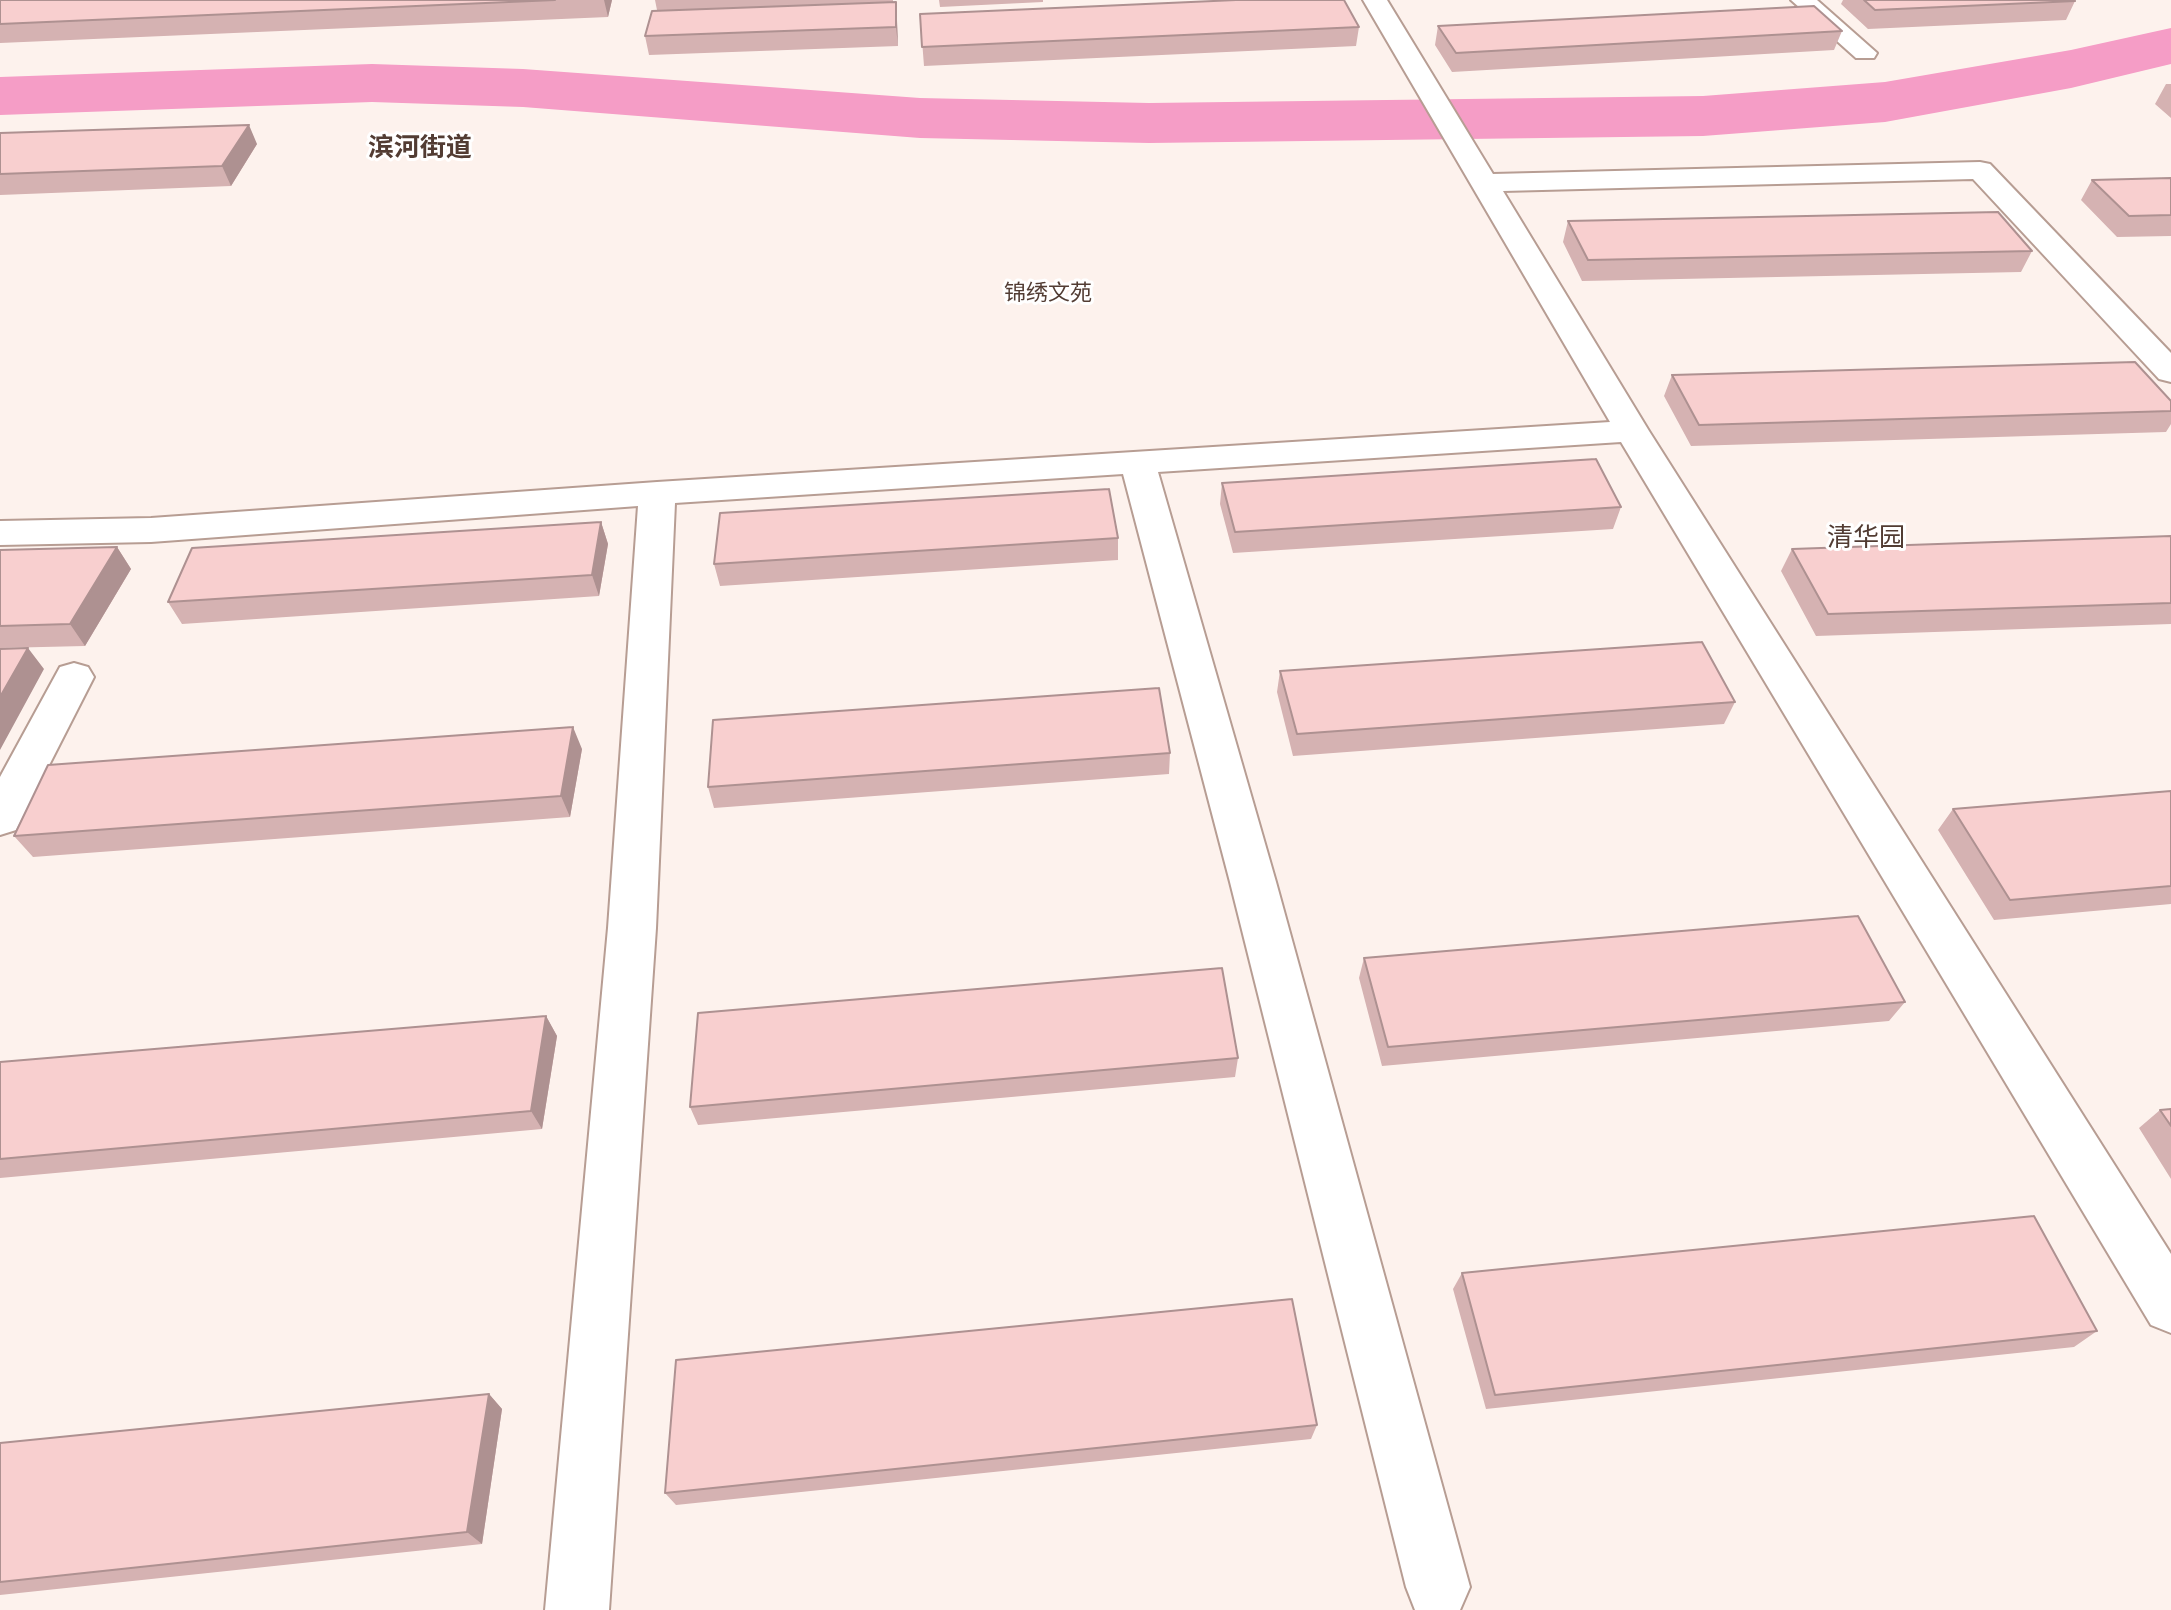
<!DOCTYPE html>
<html>
<head>
<meta charset="utf-8">
<style>
  body { margin:0 }
  canvas { display:block; background:#fdf2ed }
</style>
</head>
<body>
<canvas width="2171" height="1610"></canvas>
<script>
const context = document.querySelector('canvas').getContext('2d');
context.lineJoin = 'round';
const shape = rows => new Path2D(rows.map(r => 'M' + r).join(''));
function fill(path, color) { context.fillStyle = color; context.fill(path, 'evenodd'); }
function stroke(path, color, width, dash) { context.strokeStyle = color; context.lineWidth = width; context.lineCap = dash ? 'butt' : 'round'; context.setLineDash(dash || []); context.stroke(path); }
function drawText(font, color, halo, rows, align = 'center') {
  context.font = font + ' Rubik,"Noto Sans SC",sans-serif'; context.lineWidth = 6; context.setLineDash([]); context.textBaseline = 'middle'; context.strokeStyle = halo; context.fillStyle = color; for (const [text, x, y, turn = 0] of rows) {
    context.save(); context.translate(x, y); context.rotate((+turn || 0) * Math.PI / 180); context.textAlign = isNaN(turn) ? turn : align; if (halo) context.strokeText(text, 0, 0); context.fillText(text, 0, 0); context.restore();
  }
}
fill(shape([
  [2171,28,2171,64,2071,88,1885,122,1703,136,1149,143,920,138,523,107,372,102,0,115,0,77,372,64,523,69,920,98,1149,103,1703,96,1885,82,2071,50,2171,28]
]), '#f59dc6');
const minor = shape([
  [1363,0,1387,0,1493,174,1980,162,1990,164,2171,353,2171,382,2159,379,1973,179,1503,191,1649,431,2171,1254,2171,1333,2151,1325,1621,442,1158,472,1276,882,1470,1587,1460,1610,1415,1610,1406,1587,1230,882,1123,474,675,503,656,928,609,1610,545,1610,608,928,638,506,151,542,0,545,0,521,151,518,657,482,1610,422,1363,0],
  [1791,0,1817,0,1877,53,1874,58,1856,58,1791,0],
  [74,663,88,667,94,677,16,830,0,835,0,777,60,667,74,663]
]);
stroke(minor, '#b79d93', 4);
fill(minor, '#fff');
fill(shape([
  [0,0,612,0,608,17,0,43],
  [655,0,893,0,893,2,896,2,898,46,649,55,645,36,657,10],
  [939,0,1043,0,1043,2,940,7],
  [1843,0,2073,0,2075,1,2066,20,1868,29,1841,4],
  [920,14,1359,27,1356,46,924,66],
  [1438,26,1842,31,1834,50,1452,72,1435,45],
  [2166,84,2171,84,2171,118,2155,104],
  [0,133,257,144,231,186,0,195],
  [2171,178,2171,236,2117,237,2081,200,2092,180],
  [1568,221,2032,251,2021,272,1582,281,1563,242],
  [1672,375,2171,401,2171,424,2166,432,1691,446,1664,396],
  [1222,483,1621,507,1613,529,1233,553,1220,504],
  [601,522,608,544,599,596,182,624,168,602],
  [2171,536,2171,624,1816,636,1781,571,1792,549],
  [1118,538,1118,560,720,586,714,564],
  [117,547,131,569,85,646,0,648,0,550],
  [1280,671,1735,702,1724,724,1293,756,1277,692],
  [582,749,570,817,33,857,14,836],
  [1170,753,1169,774,714,808,708,787],
  [2171,791,2171,904,1994,920,1938,830,1953,809],
  [1364,958,1905,1002,1889,1021,1382,1066,1359,978],
  [546,1016,557,1036,542,1129,0,1178,0,1062],
  [1238,1058,1235,1077,698,1125,690,1107],
  [2171,1109,2171,1179,2139,1128,2160,1110],
  [1462,1273,2097,1331,2074,1347,1486,1409,1453,1289],
  [489,1394,502,1409,482,1544,0,1595,0,1443],
  [1317,1425,1311,1439,676,1505,665,1493]
]), '#d5b2b2');
fill(shape([
  [604,0,612,0,608,17],
  [896,2,897,20,898,46,896,27],
  [249,125,257,144,231,186,222,166],
  [601,522,608,544,599,596,592,575],
  [117,547,131,569,85,646,70,624],
  [28,648,44,669,0,750,0,697],
  [573,727,582,749,570,817,561,796],
  [546,1016,557,1036,542,1129,531,1111],
  [489,1394,502,1409,482,1544,467,1532]
]), '#ae9191');
const building = shape([
  [0,0,555,0,0,24,0,0],
  [1236,0,1344,0,1359,27,922,47,920,14,1236,0],
  [1864,0,2073,0,2075,1,1875,10,1864,0],
  [896,2,896,27,645,36,652,11,896,2],
  [1814,6,1842,31,1456,53,1438,26,1814,6],
  [249,125,222,166,0,174,0,133,249,125],
  [2171,178,2171,215,2129,216,2092,180,2171,178],
  [1998,212,2032,251,1588,260,1568,221,1998,212],
  [2135,362,2171,401,2171,411,1699,425,1672,375,2135,362],
  [1596,459,1621,507,1235,532,1222,483,1596,459],
  [1109,489,1118,538,714,564,720,513,1109,489],
  [601,522,592,575,168,602,192,548,601,522],
  [2171,536,2171,603,1828,614,1792,549,2171,536],
  [117,547,70,624,0,626,0,550,117,547],
  [1702,642,1735,702,1297,734,1280,671,1702,642],
  [28,648,0,697,0,649,28,648],
  [1159,688,1170,753,708,787,713,720,1159,688],
  [573,727,561,796,14,836,48,765,573,727],
  [2171,791,2171,886,2010,900,1953,809,2171,791],
  [1858,916,1905,1002,1388,1047,1364,958,1858,916],
  [1222,968,1238,1058,690,1107,698,1013,1222,968],
  [546,1016,531,1111,0,1159,0,1062,546,1016],
  [2171,1109,2171,1126,2160,1110,2171,1109],
  [2034,1216,2097,1331,1495,1395,1462,1273,2034,1216],
  [1292,1299,1317,1425,665,1493,676,1360,1292,1299],
  [489,1394,467,1532,0,1582,0,1443,489,1394]
]);
fill(building, '#f8cfcf');
stroke(building, '#ae9191', 2);
drawText('22px', '#523c33', '#fff', [
  ["锦绣文苑",1048,294]
]);
drawText('bold 26px', '#523c33', '#fff', [
  ["滨河街道",420,148]
]);
drawText('26px', '#523c33', '#fff', [
  ["清华园",1866,538]
]);
</script>
</body>
</html>
